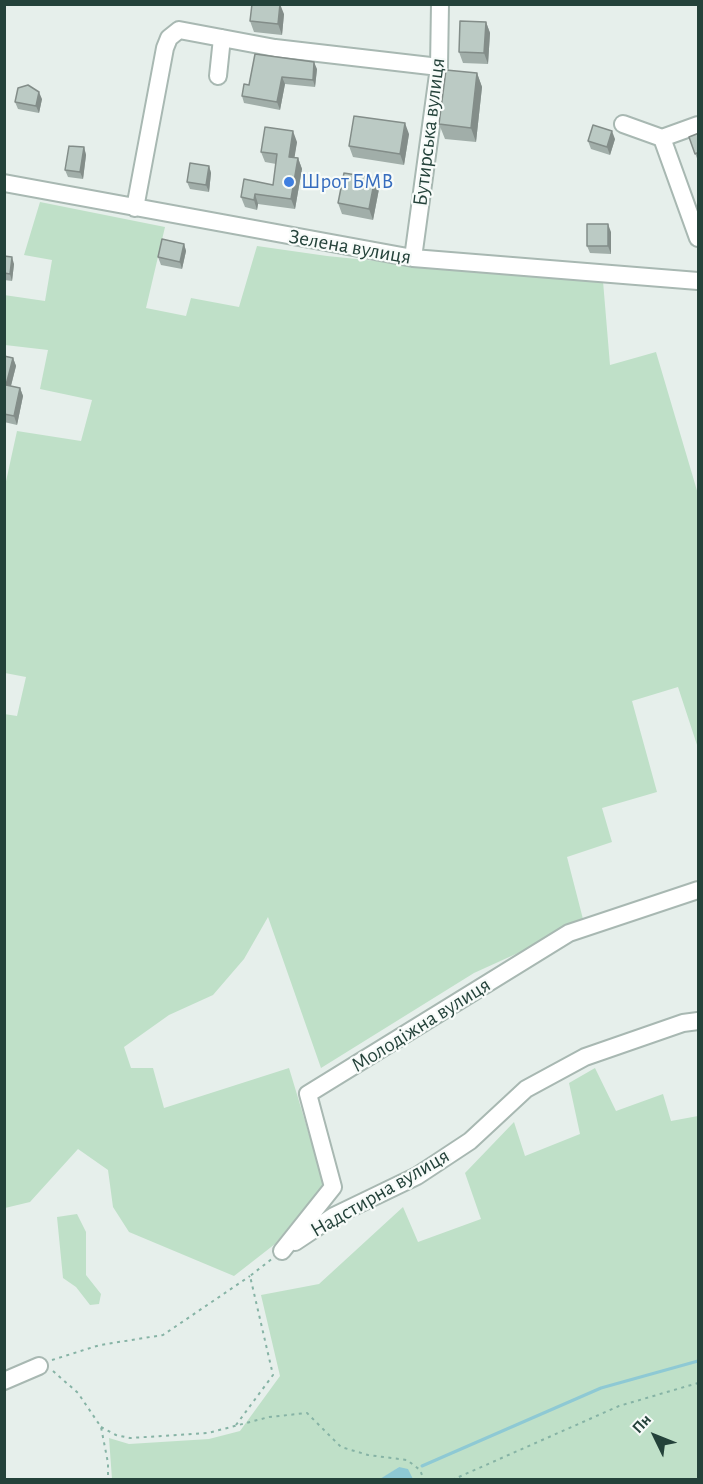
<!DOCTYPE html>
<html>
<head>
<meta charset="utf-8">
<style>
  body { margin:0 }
  #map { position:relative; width:703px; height:1484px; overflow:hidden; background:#e6efeb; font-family:"Alegreya Sans",sans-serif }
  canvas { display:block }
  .frame { position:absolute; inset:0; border:6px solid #24423a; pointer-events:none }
  .north { position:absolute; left:625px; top:1406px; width:60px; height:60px; -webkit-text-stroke:4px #f7fbf9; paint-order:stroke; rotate:313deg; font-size:16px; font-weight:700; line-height:24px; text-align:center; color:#24423a }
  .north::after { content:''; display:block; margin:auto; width:21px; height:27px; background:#24423a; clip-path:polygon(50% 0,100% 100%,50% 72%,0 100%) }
</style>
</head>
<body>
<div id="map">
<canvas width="703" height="1484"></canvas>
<div class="frame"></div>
<div class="north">Пн</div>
</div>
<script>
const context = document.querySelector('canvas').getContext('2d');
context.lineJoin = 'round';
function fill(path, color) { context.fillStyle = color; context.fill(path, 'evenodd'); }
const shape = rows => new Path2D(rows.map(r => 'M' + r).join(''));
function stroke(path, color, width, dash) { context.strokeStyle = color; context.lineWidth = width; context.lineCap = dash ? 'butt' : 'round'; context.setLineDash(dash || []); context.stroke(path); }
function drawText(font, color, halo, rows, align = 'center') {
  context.font = font + ' "Alegreya Sans",sans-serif'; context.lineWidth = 4.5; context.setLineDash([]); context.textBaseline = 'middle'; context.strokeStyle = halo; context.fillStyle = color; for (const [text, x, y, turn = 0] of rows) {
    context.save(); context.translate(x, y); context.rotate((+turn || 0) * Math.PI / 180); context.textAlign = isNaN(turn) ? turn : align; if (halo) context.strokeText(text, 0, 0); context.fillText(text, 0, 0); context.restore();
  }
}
fill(shape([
  [40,202,165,227,146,308,186,316,191,298,239,307,257,246,327,256,535,277,603,281,610,365,656,352,698,494,698,748,678,687,632,701,657,792,602,808,612,842,567,857,584,923,474,973,321,1068,268,917,244,959,213,995,169,1015,124,1047,131,1068,153,1068,164,1108,289,1068,324,1184,275,1244,234,1276,129,1232,113,1207,108,1170,78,1149,30,1202,5,1208,4,714,17,716,26,677,5,673,5,486,17,431,81,441,92,400,40,389,48,350,5,345,4,295,45,301,52,260,24,255],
  [595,1068,616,1111,663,1094,671,1121,698,1116,698,1479,413,1480,399,1467,380,1480,112,1479,109,1438,129,1444,209,1439,240,1431,280,1376,261,1295,319,1284,403,1207,418,1242,481,1219,465,1173,514,1122,525,1156,580,1134,569,1083],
  [77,1214,86,1232,86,1275,101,1294,99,1304,90,1305,76,1287,63,1278,57,1217]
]), '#bfe0c8');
fill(shape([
  [399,1467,408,1469,413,1479,380,1479]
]), '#8ec9d4');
stroke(shape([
  [422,1466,601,1388,698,1361]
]), '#8ec9d4', 3);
const minor = shape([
  [218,76,222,38],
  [623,124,662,138],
  [662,138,698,238],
  [662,138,698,125],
  [4,183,413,258,698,281],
  [135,208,165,48,169,38,179,30,275,48,439,67],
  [413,258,439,67,440,4],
  [295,1242,334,1216,417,1176,470,1141,526,1089,585,1057,683,1023,698,1021],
  [282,1251,333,1187,308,1094,569,933,698,890],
  [4,1381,39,1366]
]);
stroke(minor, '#a8b8b2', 20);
stroke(shape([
  [52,1360,100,1345,163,1335,250,1276],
  [53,1371,78,1393,101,1427,108,1463,108,1480],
  [236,1425,273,1375,250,1276,273,1258],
  [101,1427,116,1435,130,1438,208,1433,269,1417,307,1413,341,1447,368,1455,407,1460,420,1470,424,1480],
  [452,1480,619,1406,698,1383]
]), '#86b3a5', 2, [3, 4.5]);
stroke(minor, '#fff', 16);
fill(shape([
  [284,14,282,35,254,32,250,21],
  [486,22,490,33,488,64,463,63,459,52],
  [317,69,315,87,285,84,280,110,244,103,242,96,249,85],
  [477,73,482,87,476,142,445,139,439,124],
  [42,99,39,113,18,109,15,102],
  [699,133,699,161,698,161,689,137],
  [409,134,404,165,353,157,349,146],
  [615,139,610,155,591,149,588,141],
  [297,142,294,157,298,158,302,169,295,209,258,204,257,210,245,207,241,197,273,185,276,164,265,162,261,152],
  [84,147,86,155,83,179,68,177,65,170],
  [209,166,211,173,209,192,190,189,187,182],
  [375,178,379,189,373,220,342,214,338,203],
  [611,232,611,254,590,253,587,246],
  [184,244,186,251,182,269,161,265,158,257],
  [4,256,14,264,12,281,4,280],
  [4,356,13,358,16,366,11,386,20,388,23,396,17,425,4,422]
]), '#a1aea9');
fill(shape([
  [280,4,284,14,282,35,278,24],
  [486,22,490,33,488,64,484,53],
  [314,62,317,69,315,87,313,80],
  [477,73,482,87,476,142,471,128],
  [282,77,285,84,280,110,277,102],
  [39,92,42,99,39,113,36,106],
  [405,123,409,134,404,165,400,154],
  [293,131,297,142,293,167,289,157],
  [612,131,615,139,610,155,607,147],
  [84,147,86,155,83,179,80,172],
  [298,158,302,169,295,209,291,199],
  [209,166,211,173,209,192,206,185],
  [375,178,379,189,373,220,369,209],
  [255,194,258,204,257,210,254,200],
  [608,224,611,232,611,254,608,246],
  [184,244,186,251,182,269,180,262],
  [12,257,14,264,12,281,10,274],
  [13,358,16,366,9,393,6,385],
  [20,388,23,396,17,425,14,416]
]), '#838d89');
const building = shape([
  [252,4,280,4,278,24,250,21,252,4],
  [460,21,486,22,484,53,459,52,460,21],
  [255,54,314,62,313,80,282,77,277,102,242,96,244,84,249,85,255,54],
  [446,70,477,73,471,128,439,124,446,70],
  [28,85,39,92,36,106,15,102,18,88,28,85],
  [354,116,405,123,400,154,349,146,354,116],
  [593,125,612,131,607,147,588,141,593,125],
  [265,127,293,131,289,157,298,158,291,199,255,194,254,200,241,197,244,179,273,185,277,154,261,152,265,127],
  [699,133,699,152,695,154,689,137,699,133],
  [69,146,84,147,80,172,65,170,69,146],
  [190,163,209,166,206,185,187,182,190,163],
  [344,173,375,178,369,209,338,203,344,173],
  [587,224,608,224,608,246,587,246,587,224],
  [162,239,184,244,180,262,158,257,162,239],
  [4,256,12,257,10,274,4,273,4,256],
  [4,356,13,358,6,385,20,388,14,416,4,414,4,356]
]);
fill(building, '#bbcac4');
stroke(building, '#838d89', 1.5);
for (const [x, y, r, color] of [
  [289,182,6,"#3f7fe0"]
]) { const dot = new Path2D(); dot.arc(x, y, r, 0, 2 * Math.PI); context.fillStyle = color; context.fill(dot); stroke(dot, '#f7fbf9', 2); }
drawText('21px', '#24423a', '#f7fbf9', [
  ["Бутирська вулиця",429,132,-83],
  ["Зелена вулиця",350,247,10],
  ["Молодіжна вулиця",421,1025,-32],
  ["Надстирна вулиця",380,1193,-30]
]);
drawText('21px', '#366cbe', '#f7fbf9', [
  ["Шрот БМВ",301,182]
], 'left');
</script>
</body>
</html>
